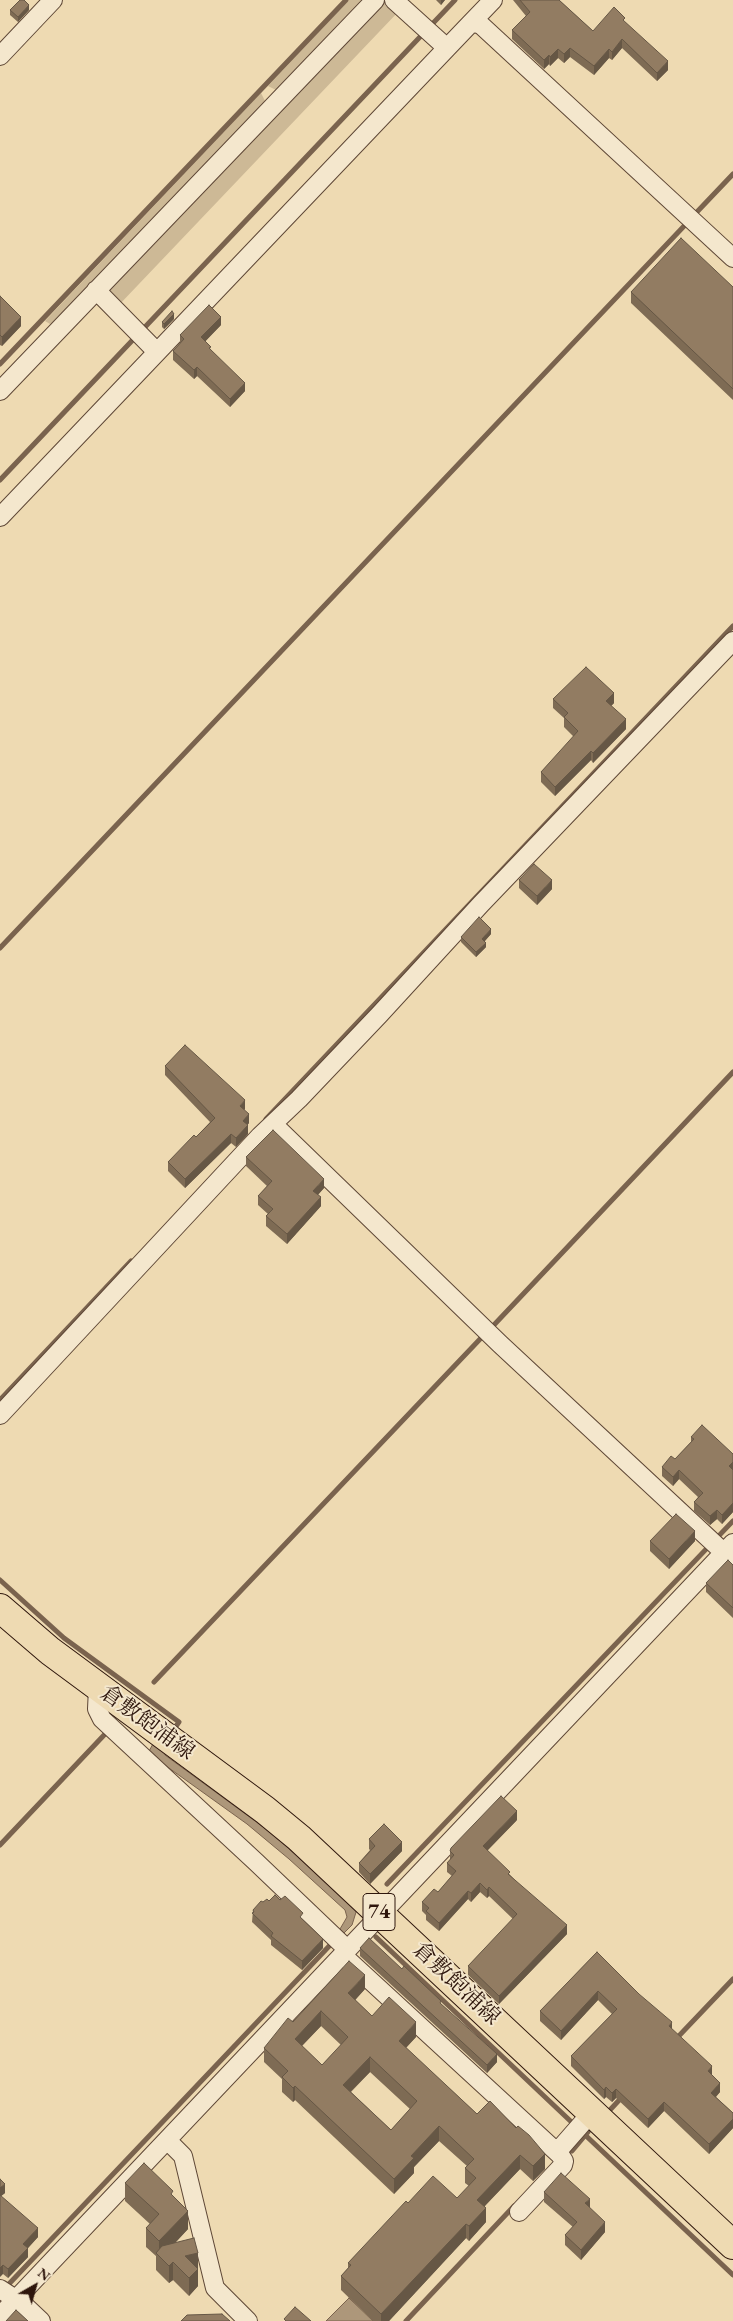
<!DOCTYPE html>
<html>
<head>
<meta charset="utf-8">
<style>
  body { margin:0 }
  #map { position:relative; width:733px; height:2321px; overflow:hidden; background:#eedab2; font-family:"EB Garamond",serif }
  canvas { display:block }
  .north { position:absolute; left:10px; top:2261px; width:50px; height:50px; -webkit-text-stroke:4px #f4e7cd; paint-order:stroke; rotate:38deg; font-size:14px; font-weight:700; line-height:20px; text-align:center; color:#2e160c }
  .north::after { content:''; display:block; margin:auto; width:18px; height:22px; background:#2e160c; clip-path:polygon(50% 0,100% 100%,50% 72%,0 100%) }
</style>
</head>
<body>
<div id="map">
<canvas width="733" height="2321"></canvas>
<div class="north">N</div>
</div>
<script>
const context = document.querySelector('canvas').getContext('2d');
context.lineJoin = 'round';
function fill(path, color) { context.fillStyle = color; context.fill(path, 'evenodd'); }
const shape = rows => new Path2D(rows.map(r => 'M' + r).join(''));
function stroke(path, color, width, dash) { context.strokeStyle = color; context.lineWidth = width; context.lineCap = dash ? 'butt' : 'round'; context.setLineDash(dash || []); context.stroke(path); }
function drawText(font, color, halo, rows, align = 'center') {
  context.font = font + ' "EB Garamond","Noto Serif JP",serif'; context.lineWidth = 4; context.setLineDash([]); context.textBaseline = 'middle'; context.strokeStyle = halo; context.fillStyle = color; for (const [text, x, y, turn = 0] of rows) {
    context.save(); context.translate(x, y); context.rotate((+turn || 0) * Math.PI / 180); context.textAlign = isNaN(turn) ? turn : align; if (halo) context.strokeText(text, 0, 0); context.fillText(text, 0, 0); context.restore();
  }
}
fill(shape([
  [349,0,361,0,276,90,268,86],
  [386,3,393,5,399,11,118,306,107,291,380,5],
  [261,93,265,101,56,321,50,324,45,321]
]), '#cdb996');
const water = shape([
  [154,1742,164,1749,165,1755,270,1832,357,1909,352,1925,344,1933,340,1929,347,1917,345,1910,289,1859,247,1824,148,1753,154,1742],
  [349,2298,373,2321,326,2321,349,2298]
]);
fill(water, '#ad977a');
stroke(water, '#7a634e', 1);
stroke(shape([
  [695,214,733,174],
  [0,364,346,0],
  [0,480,455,0],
  [0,948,686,224],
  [266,1119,733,626],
  [492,1327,733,1072],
  [0,1400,131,1261],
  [0,1580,64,1638,179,1722,174,1729],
  [154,1682,482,1337],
  [0,1845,106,1733],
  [387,1884,733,1521],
  [376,1937,733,2275],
  [675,2040,733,1979],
  [609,2111,623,2096],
  [572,2151,588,2132],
  [7,2286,334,1941],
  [406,2321,514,2206]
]), '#7a634e', 5);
const minor = shape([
  [394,0,447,48,469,25,475,23,481,25,733,258],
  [469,25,493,0],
  [0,56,53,0],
  [96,290,157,352],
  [0,391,375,0],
  [0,517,447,48],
  [273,1124,500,1344,733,1561],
  [0,1415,260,1136,299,1099,379,1015,481,904,733,641],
  [98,1688,97,1709,102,1719,256,1862,347,1949],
  [348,1960,560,2155,564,2161,563,2165,519,2212],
  [167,2140,183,2156,215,2288,248,2321],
  [557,2152,592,2112],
  [0,2289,23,2304,41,2321],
  [0,2316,733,1543]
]);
const primary = shape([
  [0,1608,50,1651,265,1810,299,1838,733,2245]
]);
stroke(minor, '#5e4736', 20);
stroke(primary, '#2e160c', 30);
stroke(minor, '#f4e7cd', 18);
stroke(primary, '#eedab2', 28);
fill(shape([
  [436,0,445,0,441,5],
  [513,0,559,0,593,31,625,22,668,70,657,81,622,48,612,60,609,58,594,75,570,57,564,63,558,58,550,66,549,64,544,69,512,39,512,30,526,16],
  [10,10,29,10,18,22,10,15],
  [733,287,733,400,631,303,631,292],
  [0,296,21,326,2,346,0,345],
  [174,319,164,329,162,327,162,322],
  [221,325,205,341,211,350,245,391,230,407,197,376,194,379,173,360,173,351,180,343,180,335],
  [553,699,614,703,611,706,626,729,593,763,591,760,555,796,541,782,541,772,574,737,564,727,564,718,553,708],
  [519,880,552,889,537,905,519,888],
  [491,934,485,941,486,947,476,957,461,942,461,937],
  [165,1066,245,1109,244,1110,249,1123,247,1125,248,1134,236,1147,231,1143,185,1188,168,1171,168,1162,196,1137,210,1122,165,1075],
  [246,1157,324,1188,318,1195,321,1206,287,1244,266,1226,266,1216,268,1214,258,1205,258,1196,267,1186,246,1166],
  [691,1437,733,1454,733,1512,722,1524,717,1519,710,1525,694,1511,694,1502,698,1497,679,1479,673,1486,662,1476,662,1467,675,1459,691,1442],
  [650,1541,695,1541,669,1569,650,1551],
  [733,1565,733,1618,706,1592,706,1583],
  [517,1820,487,1851,567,1934,499,2004,468,1975,468,1966,513,1919,489,1896,487,1898,480,1892,471,1902,468,1899,439,1931,426,1920,426,1915,422,1911,422,1902,438,1892,452,1876,447,1872,447,1863,450,1860,450,1851],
  [369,1839,402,1851,370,1884,359,1872,359,1863,370,1850,369,1849],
  [269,1901,323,1948,302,1970,271,1945,271,1940,252,1922,253,1910,263,1902],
  [360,1948,441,2004,497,2062,487,2073,360,1956],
  [597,1952,672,2029,712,2075,720,2092,716,2097,733,2113,733,2128,709,2154,664,2111,648,2128,616,2098,612,2102,606,2097,604,2099,571,2066,571,2056,612,2014,598,2000,561,2040,540,2021,540,2011],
  [365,1989,355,2000,372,2016,416,2037,406,2048,477,2114,545,2169,533,2181,520,2169,485,2206,486,2222,469,2241,466,2238,389,2321,373,2321,341,2290,341,2276,348,2268,348,2263,408,2203,457,2198,469,2186,465,2183,465,2168,467,2166,439,2141,414,2167,414,2173,394,2194,295,2100,293,2102,282,2092,282,2079,264,2062,264,2048,293,2022],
  [321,2026,341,2045,322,2065,302,2046],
  [370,2072,410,2109,391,2130,351,2092],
  [0,2179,5,2193,1,2196,38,2237,28,2248,28,2257,8,2278,3,2274],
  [125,2183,173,2197,188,2229,175,2243,198,2253,198,2286,189,2296,173,2280,169,2283,156,2270,156,2256,146,2247,146,2228,150,2224,125,2201],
  [544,2192,590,2208,605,2232,581,2260,565,2245,565,2235,573,2227,544,2202]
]), '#7e6b54');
fill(shape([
  [441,0,445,0,441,5],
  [29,5,29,10,18,22,18,17],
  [622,39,622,48,612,60,612,52],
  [570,48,570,57,564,63,564,54],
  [558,49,558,58,550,66,550,57],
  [609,49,609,58,594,75,594,66],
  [549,55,549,64,544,69,544,60],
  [668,61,668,70,657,81,657,73],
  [174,314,174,319,164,329,164,324],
  [21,317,21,326,2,346,2,337],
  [221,317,221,325,201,346,201,337],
  [197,367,197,376,194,379,194,370],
  [245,383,245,391,230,407,230,399],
  [614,693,614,703,606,711,606,701],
  [626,719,626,729,593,763,593,753],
  [591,751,591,760,555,796,555,787],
  [552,880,552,889,537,905,537,896],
  [491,929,491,934,482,944,482,939],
  [486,943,486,947,476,957,476,952],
  [245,1100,245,1109,240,1115,240,1106],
  [249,1114,249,1123,243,1130,243,1121],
  [248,1125,248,1134,236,1147,236,1138],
  [231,1134,231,1143,185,1188,185,1179],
  [324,1179,324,1188,313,1200,313,1191],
  [321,1197,321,1206,287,1244,287,1234],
  [733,1462,733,1471,729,1466],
  [679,1470,679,1479,673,1486,673,1477],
  [733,1503,733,1512,722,1524,722,1515],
  [717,1510,717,1519,710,1525,710,1516],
  [695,1531,695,1541,669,1569,669,1559],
  [517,1811,517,1820,483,1855,483,1846],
  [402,1842,402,1851,370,1884,370,1874],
  [480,1883,480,1892,471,1902,471,1893],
  [489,1887,489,1896,487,1898,487,1890],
  [468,1891,468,1899,439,1931,439,1923],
  [567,1925,567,1934,499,2004,499,1996],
  [323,1939,323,1948,302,1970,302,1961],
  [365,1975,365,1989,348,2008,348,1993],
  [598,1991,598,2000,561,2040,561,2031],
  [321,2011,321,2026,295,2053,295,2039],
  [416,2022,416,2037,399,2055,399,2041],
  [672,2022,672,2031,669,2026],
  [497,2054,497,2062,487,2073,487,2065],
  [370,2057,370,2072,343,2099,343,2085],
  [712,2066,712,2075,708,2071],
  [720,2083,720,2092,711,2102,711,2093],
  [295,2086,295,2100,293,2102,293,2088],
  [606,2087,606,2097,604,2099,604,2090],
  [616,2089,616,2098,612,2102,612,2093],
  [664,2102,664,2111,648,2128,648,2119],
  [733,2119,733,2128,709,2154,709,2144],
  [439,2126,439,2141,414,2167,414,2173,394,2194,394,2179,411,2156],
  [545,2154,545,2169,533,2181,533,2166],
  [520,2155,520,2169,477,2214,477,2200],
  [5,2184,5,2193,0,2197,0,2188],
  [590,2199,590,2208,585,2203],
  [486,2208,486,2222,469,2241,469,2226],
  [188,2211,188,2229,161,2258,159,2256,159,2241],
  [605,2222,605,2232,581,2260,581,2250],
  [466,2224,466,2238,389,2321,381,2321,381,2314],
  [38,2228,38,2237,28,2248,28,2257,8,2278,8,2269,23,2244],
  [198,2253,198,2286,189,2296,189,2278,185,2256],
  [173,2262,173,2280,169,2283,169,2266],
  [3,2265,3,2274,0,2277,0,2268]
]), '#665745');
const building = shape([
  [20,0,24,0,29,5,18,17,10,10,20,0],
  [520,0,559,0,593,31,614,7,625,18,623,20,668,61,657,73,622,39,612,52,609,49,594,66,570,48,564,54,558,49,550,57,549,55,544,60,512,30,530,12,520,0],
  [681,238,733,287,733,389,631,292,681,238],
  [0,296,21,317,2,337,0,335,0,296],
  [209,305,221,317,201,337,211,347,209,348,245,383,230,399,197,367,194,370,173,351,184,339,180,335,209,305],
  [172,311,174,314,164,324,162,322,172,311],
  [586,667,614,693,606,701,626,719,593,753,591,751,555,787,541,772,578,731,564,717,568,713,553,699,586,667],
  [534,864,552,880,537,896,519,880,534,864],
  [479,917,491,929,482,939,486,943,476,952,461,937,479,917],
  [185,1045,245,1100,240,1106,249,1114,243,1121,248,1125,236,1138,231,1134,185,1179,168,1162,194,1135,196,1137,215,1118,165,1066,185,1045],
  [273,1130,324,1179,313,1191,321,1197,287,1234,266,1216,273,1209,258,1196,272,1181,246,1157,273,1130],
  [702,1425,733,1454,733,1462,729,1466,733,1470,733,1503,722,1515,717,1510,710,1516,694,1502,703,1493,679,1470,673,1477,662,1467,671,1456,675,1459,694,1439,691,1437,702,1425],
  [676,1514,695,1531,669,1559,650,1541,676,1514],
  [728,1560,733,1565,733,1608,706,1583,728,1560],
  [501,1796,517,1811,483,1846,510,1872,508,1874,567,1925,499,1996,468,1966,517,1914,489,1887,487,1890,480,1883,471,1893,468,1891,439,1923,426,1911,429,1908,422,1902,434,1889,438,1892,456,1871,447,1863,454,1855,450,1851,451,1848,501,1796],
  [384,1824,402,1842,370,1874,359,1863,375,1846,369,1839,384,1824],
  [275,1895,280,1900,285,1896,303,1913,300,1917,323,1939,302,1961,271,1936,273,1933,252,1913,254,1912,253,1910,261,1901,263,1902,267,1899,269,1901,275,1895],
  [369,1938,402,1969,404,1966,441,2001,440,2003,497,2054,487,2065,360,1948,369,1938],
  [597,1952,639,1994,672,2022,669,2026,712,2066,708,2071,720,2083,711,2093,733,2113,733,2119,709,2144,664,2102,648,2119,616,2089,612,2093,606,2087,604,2090,571,2056,617,2009,598,1991,561,2031,540,2011,597,1952],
  [349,1961,365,1975,348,1993,372,2016,389,1997,416,2022,399,2041,477,2114,490,2101,516,2128,518,2126,529,2135,545,2154,533,2166,520,2155,477,2200,486,2208,469,2226,466,2224,381,2314,341,2276,351,2265,348,2263,406,2201,408,2203,433,2176,457,2198,476,2178,465,2168,474,2159,439,2126,411,2156,414,2158,394,2179,295,2086,293,2088,282,2077,288,2071,264,2048,288,2018,293,2022,349,1961],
  [321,2011,348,2037,322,2065,295,2039,321,2011],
  [370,2057,417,2101,391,2130,343,2085,370,2057],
  [144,2163,173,2191,171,2194,188,2211,159,2241,146,2228,159,2214,125,2183,144,2163],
  [561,2173,590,2199,585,2203,605,2222,581,2250,565,2235,577,2222,544,2192,561,2173],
  [0,2179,5,2184,0,2188,0,2179],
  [0,2195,38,2228,23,2244,28,2248,8,2269,3,2265,0,2268,0,2195],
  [194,2238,198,2253,185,2256,198,2269,189,2278,173,2262,169,2266,156,2253,162,2246,194,2238],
  [295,2307,311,2321,286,2321,284,2319,295,2307],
  [16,2310,28,2321,6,2321,16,2310],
  [222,2314,230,2321,181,2321,187,2315,222,2314]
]);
fill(building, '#927c62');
stroke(building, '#665745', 1);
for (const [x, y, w] of [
  [379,1912,32]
]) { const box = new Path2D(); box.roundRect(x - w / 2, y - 18.5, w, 37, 4); context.fillStyle = '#f4e7cd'; context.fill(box); stroke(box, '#2e160c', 1); }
drawText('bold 21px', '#2e160c', null, [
  ["74",379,1912]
]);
drawText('22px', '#2e160c', '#f4e7cd', [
  ["倉敷飽浦線",147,1723,36],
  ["倉敷飽浦線",456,1984,43]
]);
</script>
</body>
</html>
